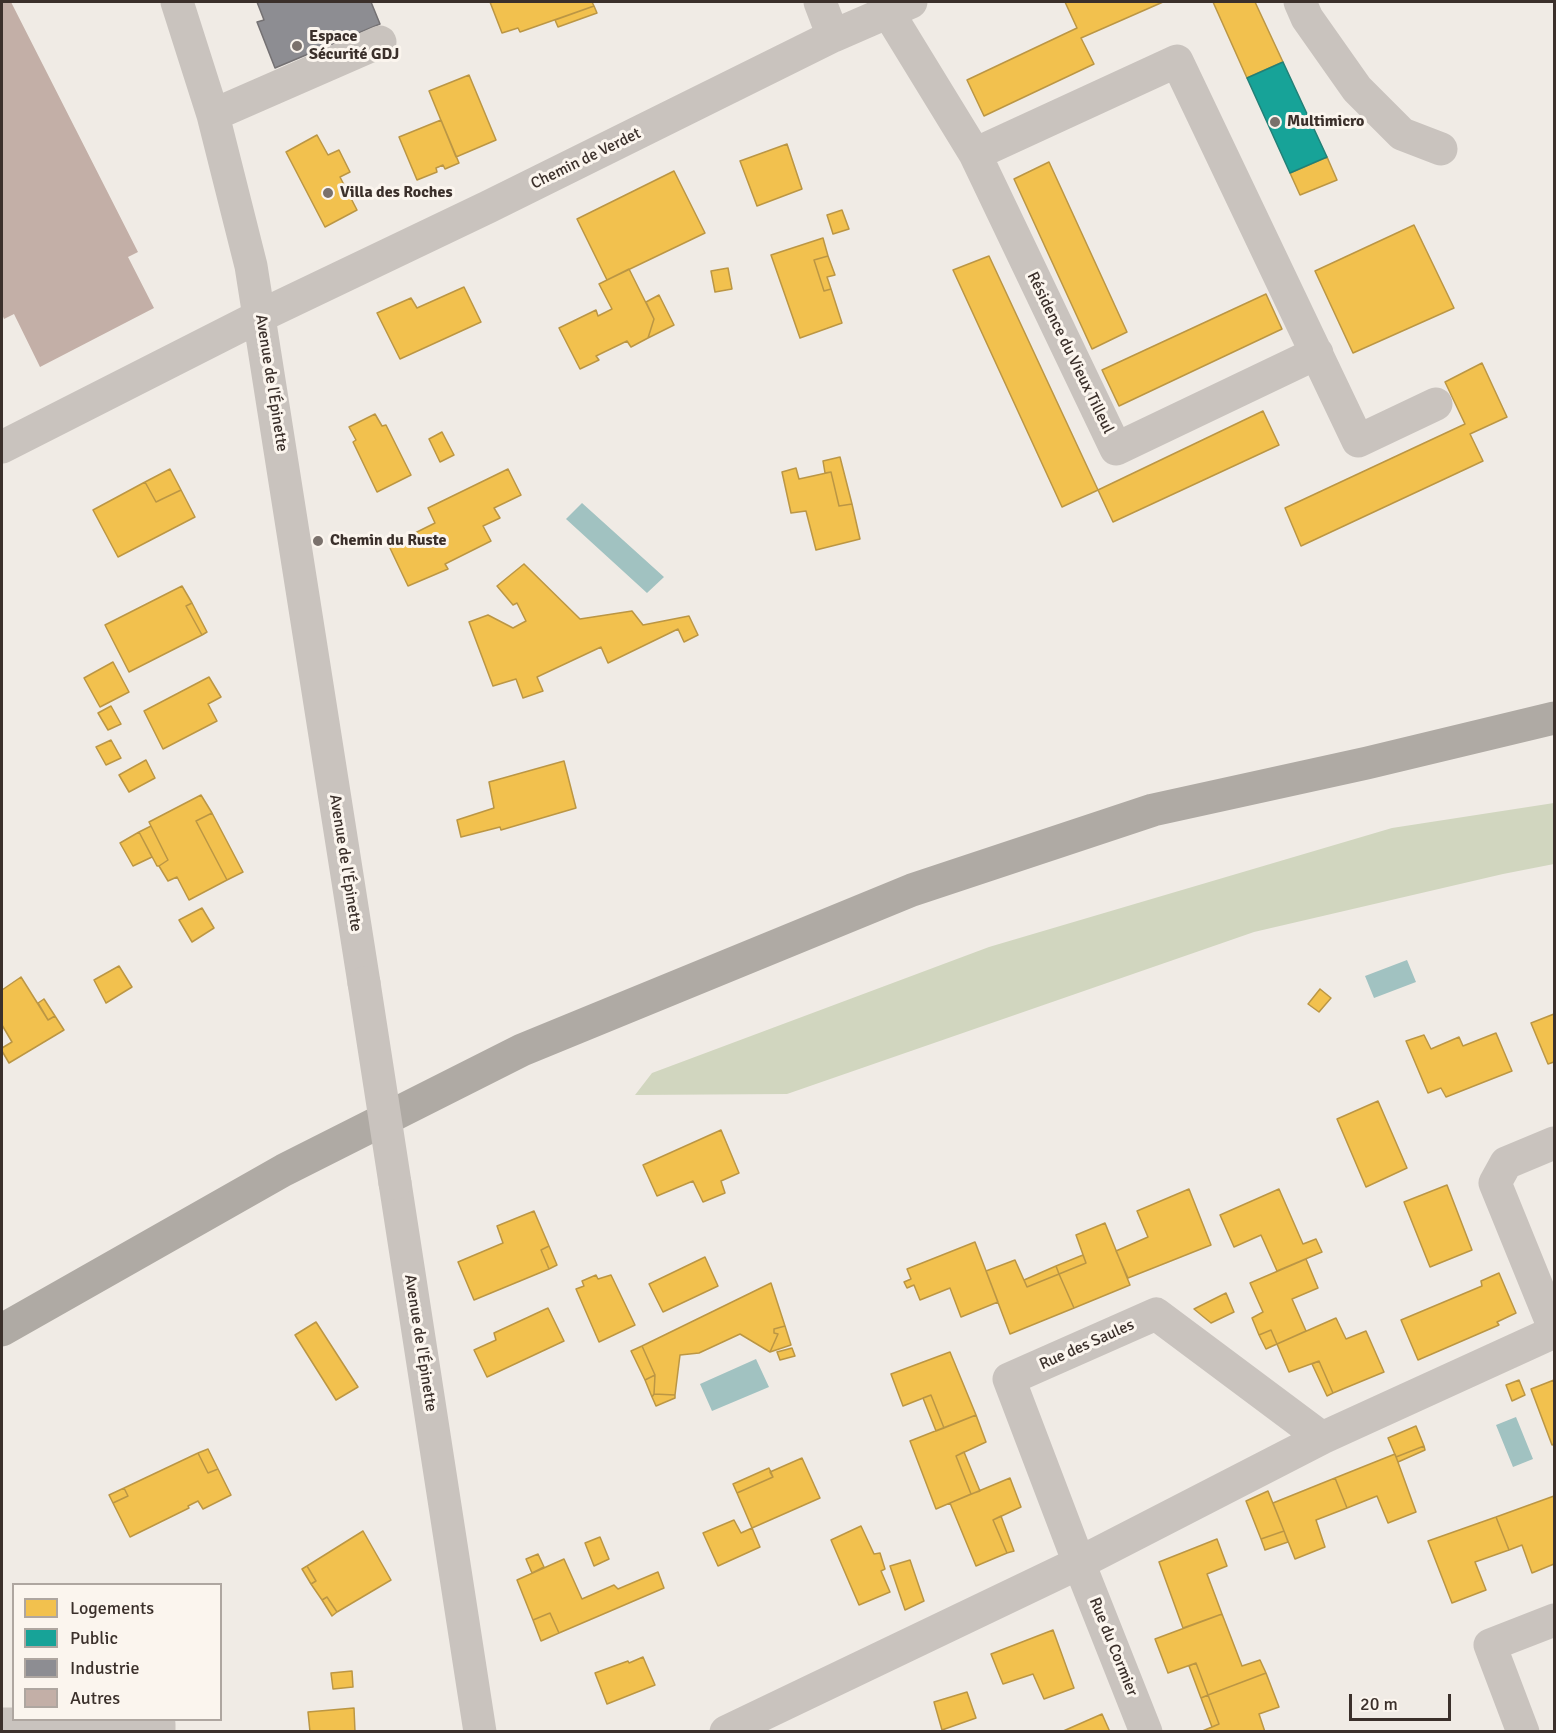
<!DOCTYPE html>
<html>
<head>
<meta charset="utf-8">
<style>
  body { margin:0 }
  #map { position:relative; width:1556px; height:1733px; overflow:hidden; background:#f0ebe5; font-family:Signika,sans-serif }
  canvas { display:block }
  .frame { position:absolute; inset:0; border:3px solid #3b302b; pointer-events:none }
  .legend { position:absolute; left:12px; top:1583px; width:210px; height:138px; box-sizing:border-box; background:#fbf5ee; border:2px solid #aea6a0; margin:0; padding:8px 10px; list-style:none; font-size:18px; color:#3b302b }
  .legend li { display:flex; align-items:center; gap:12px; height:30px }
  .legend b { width:30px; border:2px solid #aea6a0 }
  .scale { position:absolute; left:1349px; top:1694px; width:102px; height:27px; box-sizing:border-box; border:3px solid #3b302b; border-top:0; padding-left:8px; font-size:18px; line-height:21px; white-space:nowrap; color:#3b302b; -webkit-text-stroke:4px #fbf5ee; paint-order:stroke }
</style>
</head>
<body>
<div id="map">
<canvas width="1556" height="1733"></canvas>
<div class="frame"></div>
<ul class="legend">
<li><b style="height:16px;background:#f2c14e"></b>Logements</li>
<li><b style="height:16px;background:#17a398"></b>Public</li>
<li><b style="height:16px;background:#8d8d92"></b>Industrie</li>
<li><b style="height:16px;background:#c3afa7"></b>Autres</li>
</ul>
<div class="scale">20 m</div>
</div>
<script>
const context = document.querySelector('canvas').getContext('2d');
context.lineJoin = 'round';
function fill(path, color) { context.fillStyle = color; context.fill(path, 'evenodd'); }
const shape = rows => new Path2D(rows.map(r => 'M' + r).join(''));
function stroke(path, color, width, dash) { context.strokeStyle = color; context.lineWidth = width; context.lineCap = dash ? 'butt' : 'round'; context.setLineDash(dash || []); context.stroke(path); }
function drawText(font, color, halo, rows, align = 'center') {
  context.font = font + ' Signika,sans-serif'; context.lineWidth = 6; context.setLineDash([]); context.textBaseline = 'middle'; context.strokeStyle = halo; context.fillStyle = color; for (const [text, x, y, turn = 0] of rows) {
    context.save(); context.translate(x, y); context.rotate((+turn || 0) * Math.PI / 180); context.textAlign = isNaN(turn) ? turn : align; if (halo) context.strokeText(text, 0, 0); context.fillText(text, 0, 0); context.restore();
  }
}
fill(shape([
  [1554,803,1554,864,1503,874,1254,932,787,1094,635,1095,652,1073,989,947,1392,828]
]), '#d1d6bf');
fill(shape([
  [582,503,664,577,647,593,566,519],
  [1407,960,1416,982,1374,998,1365,976],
  [756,1359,769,1387,712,1411,700,1384],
  [1516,1417,1533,1459,1513,1467,1496,1425]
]), '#a1c2c1');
const homes = shape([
  [490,2,592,2,594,6,520,32,518,28,502,33,490,2],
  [1065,2,1163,2,1081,38,1094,64,984,116,967,80,1077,28,1065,2],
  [1213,2,1255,2,1283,62,1247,78,1213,2],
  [594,6,597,13,558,27,555,20,594,6],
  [469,75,496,140,456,157,429,91,469,75],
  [441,120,459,163,445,169,443,165,436,168,437,172,417,180,399,137,441,120],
  [317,135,328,155,339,150,350,172,340,177,357,210,325,227,286,152,317,135],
  [787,144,802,189,757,206,740,161,787,144],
  [1327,157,1337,180,1300,195,1290,173,1327,157],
  [1049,162,1127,332,1092,349,1014,179,1049,162],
  [674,171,705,233,607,280,577,219,674,171],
  [842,210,849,229,833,234,827,215,842,210],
  [1414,225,1454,308,1353,353,1315,271,1414,225],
  [823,238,828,256,814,260,824,291,831,289,842,323,800,338,771,255,823,238],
  [828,256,835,275,827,277,831,289,824,291,814,260,828,256],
  [989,256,1098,490,1062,507,953,270,989,256],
  [728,268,732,289,715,292,711,271,728,268],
  [629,269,654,319,648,338,631,347,627,341,596,356,599,360,580,369,559,328,596,310,598,316,612,309,599,284,629,269],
  [464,287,481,322,400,359,377,313,411,298,417,308,464,287],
  [1266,294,1282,329,1119,406,1102,370,1266,294],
  [659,295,674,325,648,338,654,319,646,302,659,295],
  [1482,363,1507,417,1470,434,1483,461,1301,546,1285,508,1465,424,1445,382,1482,363],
  [1263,411,1279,445,1113,522,1098,490,1263,411],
  [375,414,382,426,386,425,411,475,377,492,353,442,356,440,349,427,375,414],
  [442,432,454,455,440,462,429,439,442,432],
  [840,457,852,504,839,506,831,472,825,473,823,461,840,457],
  [796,468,799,479,831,472,839,506,852,504,860,539,816,550,806,511,791,513,782,472,796,468],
  [170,469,181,490,156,502,145,482,170,469],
  [508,469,521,495,494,508,500,518,483,526,491,541,445,564,448,569,408,586,389,546,435,523,428,508,508,469],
  [145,482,156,502,181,490,195,517,118,557,93,510,145,482],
  [524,564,580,619,632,611,643,625,689,616,698,635,684,642,678,629,608,663,601,647,537,677,543,691,523,698,516,679,493,686,469,622,488,615,513,628,526,621,517,603,513,605,497,586,524,564],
  [182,586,192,603,186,606,202,635,129,672,105,625,182,586],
  [192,603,207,632,202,635,186,606,192,603],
  [113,662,129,692,100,707,84,678,113,662],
  [209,677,221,697,208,704,217,721,163,749,144,711,209,677],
  [111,706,121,724,108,730,98,713,111,706],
  [111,740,121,758,106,765,96,747,111,740],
  [146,760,155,778,129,792,119,775,146,760],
  [564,761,576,808,501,830,500,827,461,837,457,820,494,808,489,782,564,761],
  [201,795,212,813,196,821,227,880,189,900,177,877,168,881,159,866,168,860,149,822,201,795],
  [212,813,243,872,227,880,196,821,212,813],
  [151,826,168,860,159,866,157,866,139,832,151,826],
  [139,832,152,857,133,866,120,843,139,832],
  [202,908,214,928,192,942,179,920,202,908],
  [119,966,132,987,106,1003,94,980,119,966],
  [21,977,48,1020,55,1016,64,1030,9,1063,2,1051,2,1048,12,1042,2,1025,2,990,21,977],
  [1320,989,1331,998,1319,1012,1308,1004,1320,989],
  [44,999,55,1016,48,1020,38,1003,44,999],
  [1554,1014,1554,1062,1548,1064,1531,1023,1554,1014],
  [1496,1033,1512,1071,1446,1097,1441,1088,1428,1093,1406,1041,1424,1035,1431,1049,1459,1037,1463,1046,1496,1033],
  [1378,1101,1407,1168,1366,1187,1337,1119,1378,1101],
  [721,1130,739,1173,721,1181,725,1193,703,1202,693,1181,657,1196,643,1165,721,1130],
  [1447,1185,1472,1250,1430,1267,1404,1202,1447,1185],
  [1189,1189,1211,1245,1128,1278,1116,1251,1148,1237,1137,1211,1189,1189],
  [1279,1189,1303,1244,1316,1239,1322,1252,1277,1271,1261,1235,1234,1247,1220,1215,1279,1189],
  [534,1211,549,1246,541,1250,549,1269,474,1300,458,1262,503,1243,497,1226,534,1211],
  [1105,1223,1130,1285,1074,1308,1059,1274,1086,1263,1076,1235,1105,1223],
  [975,1242,998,1302,961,1317,950,1288,920,1300,914,1285,907,1288,904,1282,911,1279,907,1269,975,1242],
  [549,1246,557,1265,549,1269,541,1250,549,1246],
  [1083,1255,1086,1263,1059,1274,1056,1266,1083,1255],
  [705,1257,718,1286,663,1312,649,1284,705,1257],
  [1306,1259,1318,1288,1292,1299,1306,1331,1277,1344,1271,1330,1259,1335,1252,1318,1263,1312,1250,1283,1306,1259],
  [1015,1260,1027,1287,1059,1274,1074,1308,1010,1334,986,1271,1015,1260],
  [1056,1266,1059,1274,1027,1287,1024,1280,1056,1266],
  [1499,1273,1516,1313,1497,1322,1499,1325,1418,1360,1401,1320,1482,1286,1481,1281,1499,1273],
  [596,1275,598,1279,611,1275,635,1325,599,1342,576,1289,584,1286,582,1281,596,1275],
  [771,1283,785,1326,774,1329,774,1333,778,1334,770,1352,740,1334,699,1353,680,1355,675,1395,654,1394,655,1375,642,1346,771,1283],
  [1226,1293,1234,1312,1211,1323,1194,1309,1226,1293],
  [548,1308,564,1341,487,1377,474,1350,496,1340,494,1333,548,1308],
  [1336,1318,1346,1339,1366,1331,1384,1372,1333,1393,1319,1361,1289,1372,1277,1344,1336,1318],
  [316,1322,358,1387,336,1400,295,1335,316,1322],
  [785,1326,791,1345,770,1352,778,1334,774,1333,774,1329,785,1326],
  [1271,1330,1277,1344,1266,1349,1259,1335,1271,1330],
  [642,1346,655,1375,645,1380,631,1351,642,1346],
  [792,1348,795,1356,780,1360,777,1352,792,1348],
  [950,1352,976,1415,944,1428,931,1395,903,1406,891,1374,950,1352],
  [1319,1361,1333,1393,1327,1396,1312,1364,1319,1361],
  [655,1375,654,1394,652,1397,645,1380,655,1375],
  [1519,1380,1525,1395,1512,1401,1506,1385,1519,1380],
  [1554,1380,1554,1444,1552,1445,1531,1389,1554,1380],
  [654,1394,675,1395,675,1398,656,1406,652,1397,654,1394],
  [931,1395,944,1428,936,1431,923,1398,931,1395],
  [976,1415,986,1442,956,1456,971,1494,936,1509,910,1441,976,1415],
  [1416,1426,1424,1446,1396,1457,1388,1438,1416,1426],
  [1424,1446,1425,1450,1398,1462,1396,1457,1424,1446],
  [208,1449,218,1469,208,1473,198,1453,208,1449],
  [964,1452,980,1491,971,1494,956,1456,964,1452],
  [198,1453,208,1473,218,1469,231,1495,203,1509,198,1501,188,1506,189,1508,130,1537,113,1503,128,1496,124,1488,198,1453],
  [1395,1454,1416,1512,1388,1523,1377,1496,1347,1508,1335,1478,1395,1454],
  [802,1458,820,1498,752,1528,737,1493,773,1477,770,1472,802,1458],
  [769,1468,773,1477,737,1493,733,1484,769,1468],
  [1010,1478,1021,1507,993,1520,1007,1553,976,1566,950,1503,1010,1478],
  [1335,1478,1347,1508,1316,1520,1325,1547,1295,1559,1273,1503,1335,1478],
  [124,1488,128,1496,113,1503,109,1495,124,1488],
  [1268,1491,1284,1531,1261,1539,1246,1501,1268,1491],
  [1554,1496,1554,1564,1532,1573,1522,1545,1509,1550,1496,1517,1554,1496],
  [1001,1516,1014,1551,1007,1553,993,1520,1001,1516],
  [1496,1517,1509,1550,1475,1562,1486,1590,1452,1603,1428,1541,1496,1517],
  [734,1520,741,1533,752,1528,760,1547,718,1566,703,1533,734,1520],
  [861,1526,874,1554,880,1553,885,1569,881,1571,890,1592,859,1605,831,1540,861,1526],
  [363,1531,391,1580,337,1612,327,1597,322,1600,311,1584,316,1581,307,1566,363,1531],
  [1284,1531,1288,1542,1265,1550,1261,1539,1284,1531],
  [600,1537,609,1559,594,1566,585,1543,600,1537],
  [1217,1539,1227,1566,1207,1574,1222,1614,1183,1628,1159,1562,1217,1539],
  [538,1554,544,1567,532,1573,526,1559,538,1554],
  [564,1559,582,1599,614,1585,618,1589,658,1572,664,1588,559,1633,550,1613,533,1620,517,1580,564,1559],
  [910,1560,924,1601,905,1610,890,1566,910,1560],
  [307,1566,316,1581,311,1584,302,1569,307,1566],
  [327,1597,337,1612,332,1616,322,1600,327,1597],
  [550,1613,559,1633,541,1641,533,1620,550,1613],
  [1222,1614,1242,1666,1260,1660,1266,1673,1208,1695,1196,1663,1168,1673,1155,1639,1222,1614],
  [1053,1630,1074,1688,1044,1699,1033,1674,1003,1684,991,1654,1053,1630],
  [643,1657,655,1685,607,1704,595,1673,628,1661,629,1663,643,1657],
  [1196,1663,1208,1695,1201,1698,1189,1666,1196,1663],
  [352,1671,353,1687,333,1689,331,1673,352,1671],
  [1266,1673,1279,1707,1259,1714,1265,1732,1200,1732,1219,1724,1208,1695,1266,1673],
  [967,1692,976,1718,942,1730,934,1702,967,1692],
  [1208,1695,1219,1724,1212,1727,1201,1698,1208,1695],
  [354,1708,355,1732,310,1732,308,1712,354,1708],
  [1102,1714,1110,1732,1061,1732,1102,1714]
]);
fill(homes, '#f2c14e');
stroke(homes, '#bb9644', 1.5);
const public = shape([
  [1283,62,1327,157,1290,173,1247,78,1283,62]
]);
fill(public, '#17a398');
stroke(public, '#228077', 1.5);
const industry = shape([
  [257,2,371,2,380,24,275,68,257,22,264,20,257,2]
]);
fill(industry, '#8d8d92');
stroke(industry, '#747173', 1.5);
fill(shape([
  [2,2,11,2,138,252,128,257,154,308,40,367,14,314,4,319,2,314]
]), '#c3afa7');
stroke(shape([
  [177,2,213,115,251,266,364,983],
  [820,2,833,36],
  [1300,2,1307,18,1357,89,1402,134,1441,149],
  [888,12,975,154,1116,449,1317,353],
  [213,115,380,42],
  [975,154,1177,61,1358,441,1436,404],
  [2,447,260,316,488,207,833,36,911,2],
  [1554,1143,1506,1163,1495,1183,1554,1328],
  [395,1183,480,1732],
  [2,1724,159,1724,159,1732],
  [726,1732,1079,1563,1322,1438,1554,1332],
  [1146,1732,1079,1563,1009,1379,1156,1314,1322,1438],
  [1523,1732,1490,1645,1554,1620]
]), '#c9c3be', 33);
stroke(shape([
  [2,1330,284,1170,522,1050,912,890,1153,810,1367,763,1554,718]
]), '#afaaa4', 33);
stroke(shape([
  [364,983,395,1183]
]), '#c9c3be', 33);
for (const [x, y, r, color] of [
  [297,46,6,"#7a716c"],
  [1275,122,6,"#7a716c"],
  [328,193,6,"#7a716c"],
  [318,541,6,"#7a716c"]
]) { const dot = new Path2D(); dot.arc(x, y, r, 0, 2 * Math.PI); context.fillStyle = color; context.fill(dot); stroke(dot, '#fbf5ee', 2); }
drawText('bold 16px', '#3b302b', '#fbf5ee', [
  ["Espace",309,37],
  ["Sécurité GDJ",309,55],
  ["Multimicro",1287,122],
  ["Villa des Roches",340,193],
  ["Chemin du Ruste",330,541]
], 'left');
drawText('16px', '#3b302b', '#fbf5ee', [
  ["Chemin de Verdet",586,159,-26],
  ["Résidence du Vieux Tilleul",1070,353,64],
  ["Avenue de l'Épinette",271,383,81],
  ["Avenue de l'Épinette",345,863,81],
  ["Avenue de l'Épinette",420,1343,81],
  ["Rue des Saules",1087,1345,-24],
  ["Rue du Cormier",1113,1647,68]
]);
</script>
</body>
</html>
